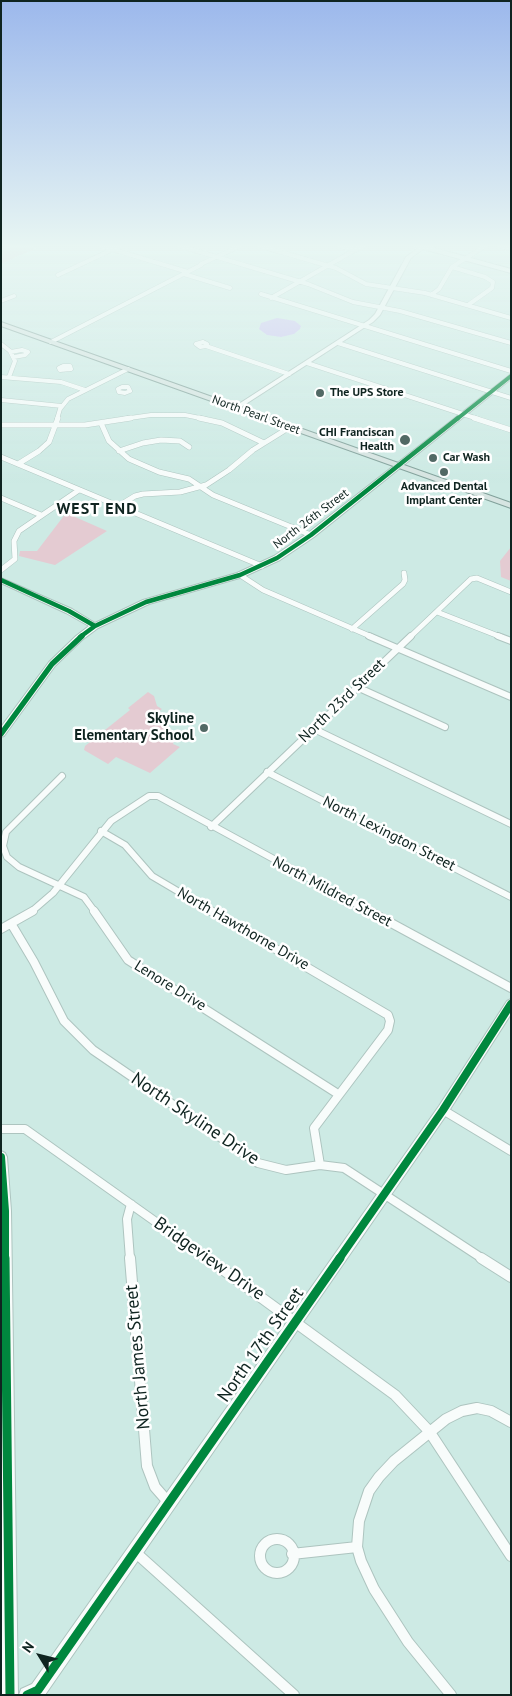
<!DOCTYPE html>
<html>
<head>
<meta charset="utf-8">
<style>
  body { margin:0 }
  #map { position:relative; width:512px; height:1696px; overflow:hidden; background:#cdeae4; font-family:"PT Sans",sans-serif }
  canvas { display:block }
  .frame { position:absolute; inset:0; border:2px solid #0f2420; pointer-events:none }
  .north { position:absolute; left:15px; top:1631px; width:50px; height:50px; -webkit-text-stroke:4px #fff; paint-order:stroke; rotate:306deg; font-size:14px; font-weight:700; line-height:20px; text-align:center; color:#0f2420 }
  .north::after { content:''; display:block; margin:auto; width:18px; height:22px; background:#0f2420; clip-path:polygon(50% 0,100% 100%,50% 72%,0 100%) }
</style>
</head>
<body>
<div id="map">
<canvas width="512" height="1696"></canvas>
<div class="frame"></div>
<div class="north">N</div>
</div>
<script>
const context = document.querySelector('canvas').getContext('2d');
context.lineJoin = 'round';
function fill(path, color) { context.fillStyle = color; context.fill(path, 'evenodd'); }
const shape = rows => new Path2D(rows.map(r => 'M' + r).join(''));
function stroke(path, color, width, dash) { context.strokeStyle = color; context.lineWidth = width; context.lineCap = dash ? 'butt' : 'round'; context.setLineDash(dash || []); context.stroke(path); }
function drawText(font, color, halo, rows, align = 'center') {
  context.font = font + ' "PT Sans",sans-serif'; context.lineWidth = 5; context.setLineDash([]); context.textBaseline = 'middle'; context.strokeStyle = halo; context.fillStyle = color; for (const [text, x, y, turn = 0] of rows) {
    context.save(); context.translate(x, y); context.rotate((+turn || 0) * Math.PI / 180); context.textAlign = isNaN(turn) ? turn : align; if (halo) context.strokeText(text, 0, 0); context.fillText(text, 0, 0); context.restore();
  }
}
fill(shape([
  [11,246,30,246,36,248,1,264,1,250],
  [66,513,107,531,55,565,19,556,20,551,37,551],
  [511,547,511,581,501,577,500,561],
  [148,692,154,696,157,706,162,709,150,719,174,732,171,734,174,737,172,739,174,741,173,744,180,747,150,773,116,757,108,764,84,750,85,746,130,710,128,708]
]), '#e4cbd2');
fill(shape([
  [277,318,295,321,301,326,300,329,294,334,281,337,267,335,259,329,261,323]
]), '#cabff3');
const streetFar4 = shape([
  [101,246,188,272],
  [180,246,308,284,353,302,400,311,511,343],
  [260,246,336,268,366,284,425,293,511,318],
  [340,246,355,250],
  [500,246,511,249],
  [201,264,240,246],
  [452,267,485,277,493,282,492,288,468,305],
  [184,274,230,288],
  [58,275,120,246],
  [261,294,511,371],
  [431,295,439,289,452,267,485,246],
  [271,298,362,246],
  [1,301,14,296],
  [51,342,201,265],
  [203,342,207,344,206,346,200,347,196,344,203,342],
  [338,343,511,398],
  [1,344,10,351,15,361,9,377],
  [206,346,289,374],
  [11,352,22,350,28,352,25,355,14,357],
  [307,363,478,419],
  [63,366,70,366,71,369,60,370,59,368,63,366],
  [1,377,61,382,85,390],
  [122,387,128,387,130,391,125,393,119,392,118,389,122,387],
  [1,400,62,406],
  [57,419,60,409,68,399,128,369],
  [123,419,151,415,185,415,205,419]
]);
const streetFar3 = shape([
  [199,418,222,423,264,443],
  [474,418,511,430],
  [101,423,109,441,129,459,159,472,189,479,213,495,311,535],
  [1,425,85,425,131,418],
  [119,451,143,443,161,440,180,441,189,447],
  [1,457,262,566],
  [18,464,39,451,49,442,58,418],
  [1,498,41,515],
  [117,507,135,496,143,494,180,492,206,485,229,470,253,450,290,427],
  [1,570,15,559,14,541,19,531,79,490],
  [240,575,263,590,372,637],
  [437,612,501,637],
  [352,629,403,584,405,580,404,573],
  [410,637,471,579,477,578,511,592]
]);
const streetFar2 = shape([
  [369,636,511,697],
  [498,636,511,641],
  [357,687,445,727],
  [314,729,511,824],
  [267,772,511,897],
  [62,776,6,832,3,846,7,857,19,867,84,897,95,912],
  [211,827,411,636],
  [101,831,125,845,152,876,213,912],
  [31,912,53,893,111,821,149,796,158,796,371,912]
]);
const streetFar1 = shape([
  [94,911,128,960,338,1094],
  [211,911,388,1015,390,1021,388,1030,314,1128,320,1165],
  [369,911,511,988],
  [12,925,34,962,64,1021,93,1050,258,1163,286,1170,320,1165,344,1168,483,1259],
  [1,929,33,911],
  [443,1110,511,1151],
  [1,1129,25,1129,208,1259],
  [130,1259,127,1219,131,1204]
]);
const street = shape([
  [130,1258,147,1466,155,1487,169,1503],
  [207,1258,395,1395,429,1431,511,1556],
  [481,1258,511,1277],
  '260 1556a17 17 0 1 1 34 0a17 17 0 1 1-34 0Z',
  [135,1552,294,1695],
  [292,1554,357,1547],
  [451,1695,408,1642,374,1589,361,1561,357,1547,359,1521,369,1491,379,1477,394,1461,446,1419,462,1411,477,1408,491,1411,511,1422]
]);
const secondary = shape([
  [414,246,427,246,511,269,511,273,423,249,411,258,380,315,373,322,238,409,234,409,234,407,369,320,375,314,406,257,418,248,414,246],
  [511,374,511,379,314,537,280,560,243,577,149,604,98,628,82,640,55,666,4,736,1,737,1,727,49,662,76,636,89,626,66,613,1,583,1,578,72,609,95,623,143,600,237,573,274,556,308,533,511,374],
  [511,999,511,1014,447,1114,45,1695,19,1695,21,1689,32,1684,439,1106,507,1001,511,999],
  [1,1151,5,1153,7,1157,11,1211,18,1695,2,1695,1,1151]
]);
const primary = shape([
  [1,322,511,503,511,508,1,326,1,322]
]);
stroke(streetFar4, '#adc4bf', 5);
stroke(streetFar3, '#adc4bf', 6);
stroke(streetFar2, '#adc4bf', 8);
stroke(streetFar1, '#adc4bf', 10);
stroke(street, '#adc4bf', 12);
stroke(secondary, '#adc4bf', 2);
stroke(primary, '#81a09a', 2);
stroke(streetFar4, '#f8fcfb', 4);
stroke(streetFar3, '#f8fcfb', 5);
stroke(streetFar2, '#f8fcfb', 6);
stroke(streetFar1, '#f8fcfb', 8);
stroke(street, '#f8fcfb', 10);
fill(secondary, '#f8fcfb');
fill(primary, '#d6e4e1');
stroke(shape([
  [457,419,511,376]
]), '#00873e', 4);
stroke(shape([
  [1,580,69,611,95,626],
  [80,637,95,626,146,602,240,575,277,558,311,535,458,418]
]), '#00873e', 4.5);
stroke(shape([
  [1,734,52,664,82,636]
]), '#00873e', 5.5);
stroke(shape([
  [1,1157,5,1211,5,1259],
  [339,1259,443,1110,511,1004]
]), '#00873e', 8);
stroke(shape([
  [5,1258,10,1695],
  [27,1695,38,1690,340,1258]
]), '#00873e', 9);
const sky = context.createLinearGradient(0, 0, 0, 483);
sky.addColorStop(0, '#9cb8ec');
sky.addColorStop(0.51, '#e8f6f3');
sky.addColorStop(1, '#e8f6f300');
context.fillStyle = sky;
context.fillRect(0, 0, 512, 483);
for (const [x, y, r, color] of [
  [320,393,5,"#526965"],
  [405,440,6,"#526965"],
  [433,458,5,"#526965"],
  [444,472,5,"#526965"],
  [204,728,5,"#526965"]
]) { const dot = new Path2D(); dot.arc(x, y, r, 0, 2 * Math.PI); context.fillStyle = color; context.fill(dot); stroke(dot, '#fff', 2); }
drawText('bold 12px', '#0f2420', '#fff', [
  ["The UPS Store",330,393],
  ["CHI Franciscan",394,433,"right"],
  ["Health",394,447,"right"],
  ["Car Wash",443,458],
  ["Advanced Dental",444,487,"center"],
  ["Implant Center",444,501,"center"]
], 'left');
drawText('12px', '#0f2420', '#fff', [
  ["North Pearl Street",256,415,20],
  ["North 26th Street",311,519,-37]
]);
drawText('15px', '#0f2420', '#fff', [
  ["North 23rd Street",342,701,-44],
  ["North Lexington Street",389,834,27],
  ["North Mildred Street",332,892,28],
  ["North Hawthorne Drive",243,929,30],
  ["Lenore Drive",170,986,32]
]);
drawText('bold 15px', '#0f2420', '#fff', [
  ["Skyline",194,719],
  ["Elementary School",194,736]
], 'right');
context.letterSpacing = '1px';
drawText('bold 16px', '#0f2420', '#fff', [
  ["WEST END",97,509]
]);
context.letterSpacing = '0px';
drawText('18px', '#0f2420', '#fff', [
  ["North Skyline Drive",195,1119,34],
  ["Bridgeview Drive",209,1259,35],
  ["North 17th Street",261,1345,-55],
  ["North James Street",138,1357,-95]
]);
</script>
</body>
</html>
